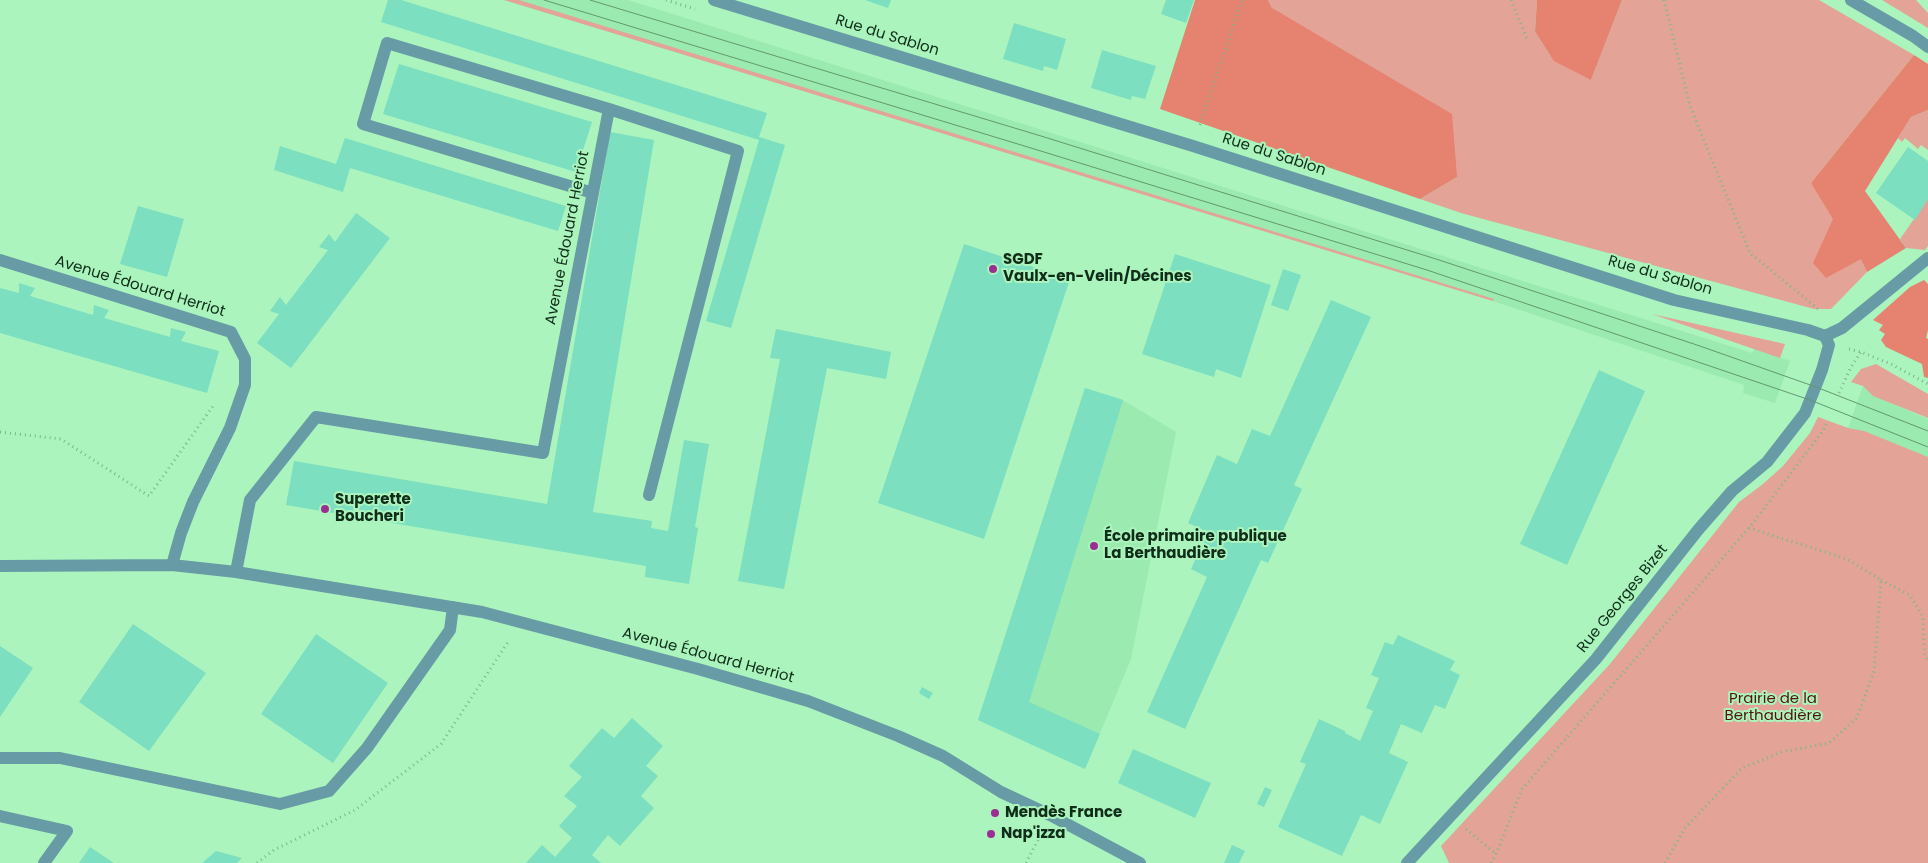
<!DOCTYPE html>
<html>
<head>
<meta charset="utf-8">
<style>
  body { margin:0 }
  canvas { display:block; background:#abf4bd }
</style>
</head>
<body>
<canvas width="1928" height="863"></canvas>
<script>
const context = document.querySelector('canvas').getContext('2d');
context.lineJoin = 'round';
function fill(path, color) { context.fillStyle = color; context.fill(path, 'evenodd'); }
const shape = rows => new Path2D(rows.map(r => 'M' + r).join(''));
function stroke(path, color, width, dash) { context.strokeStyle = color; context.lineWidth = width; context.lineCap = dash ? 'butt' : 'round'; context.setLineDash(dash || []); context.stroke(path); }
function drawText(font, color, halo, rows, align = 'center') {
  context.font = font + ' Poppins,sans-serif'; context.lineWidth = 4; context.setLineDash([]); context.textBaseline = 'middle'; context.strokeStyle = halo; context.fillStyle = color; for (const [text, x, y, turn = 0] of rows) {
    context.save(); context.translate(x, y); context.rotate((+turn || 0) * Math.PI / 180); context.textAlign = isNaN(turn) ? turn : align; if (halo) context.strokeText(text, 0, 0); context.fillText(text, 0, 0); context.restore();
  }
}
fill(shape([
  [504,0,628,0,1752,353,1755,349,1790,361,1775,403,1743,393,1744,385,1493,301],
  [1863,386,1890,403,1928,419,1928,488,1841,425,1848,428],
  [1085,388,1123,400,1176,432,1131,659,1085,769,978,720]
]), '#9beaaf');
fill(shape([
  [504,0,519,0,1494,299,1493,301],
  [1268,0,1537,0,1535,31,1591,80,1622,0,1819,0,1914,55,1811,183,1861,258,1867,272,1831,309,1814,309,1461,213,1420,199,1457,177,1272,8],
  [1882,0,1916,0,1928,13,1928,28],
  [1928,110,1928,150,1921,145,1918,149,1905,138,1902,142,1898,138,1911,117],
  [1928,199,1928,246,1925,250,1906,248,1900,239],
  [1652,314,1785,344,1780,358],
  [1876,364,1928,394,1928,418,1873,396,1863,386,1851,382,1861,369],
  [1818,417,1848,428,1864,431,1928,457,1928,863,1449,863,1441,846,1610,664,1739,502,1763,484,1783,466,1810,433]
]), '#e3a396');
fill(shape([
  [1195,0,1268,0,1272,8,1452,114,1457,177,1420,199,1160,109],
  [1537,0,1622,0,1591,80,1554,61,1535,31],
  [1914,55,1928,64,1928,110,1911,117,1865,191,1906,248,1867,272,1861,259,1826,278,1813,263,1833,219,1811,183],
  [1924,280,1928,284,1928,330,1926,338,1928,339,1928,378,1924,377,1922,364,1886,347,1881,340,1885,334,1879,330,1883,325,1873,320,1910,287]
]), '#e68270');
fill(shape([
  [388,0,401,0,767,113,759,137,785,145,731,328,706,321,759,140,381,22],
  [865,0,891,0,888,8],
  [1166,0,1194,0,1186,23,1161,14],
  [1014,23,1066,39,1057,70,1044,66,1043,71,1003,59],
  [1102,50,1156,66,1145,99,1132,96,1131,100,1091,88],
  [399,64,592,122,576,172,383,114],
  [610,132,654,140,593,512,652,521,651,528,668,531,684,440,709,444,695,527,698,528,689,584,645,577,646,566,286,505,294,461,547,504],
  [345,138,566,206,558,231,350,168,343,192,274,170,280,146,336,164],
  [1908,147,1928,161,1928,199,1915,220,1876,193],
  [138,206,184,219,167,277,120,264],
  [356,213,390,238,291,368,257,343,279,314,270,311,280,297,286,305,328,250,319,247,329,234,335,242],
  [964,244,1070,279,984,539,878,503],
  [1175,254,1271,285,1241,378,1216,369,1214,377,1142,354],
  [1283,269,1301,275,1288,311,1271,305],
  [19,283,35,288,30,296,93,315,94,305,109,310,104,318,170,337,171,328,186,332,181,341,219,351,207,393,0,333,0,288,19,293],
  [1331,300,1371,317,1294,485,1302,489,1268,563,1261,560,1185,729,1147,712,1207,577,1191,569,1208,532,1188,523,1217,455,1237,464,1252,429,1270,436],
  [776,329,891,352,886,379,827,368,784,589,738,581,780,359,770,358],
  [1599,370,1645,391,1567,565,1520,544],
  [1085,388,1123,400,1029,702,1100,734,1085,769,978,720],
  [133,624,206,673,149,751,79,702],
  [316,634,388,683,333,763,261,714],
  [1398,635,1455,661,1450,670,1460,675,1445,709,1435,705,1422,733,1401,724,1389,753,1408,762,1380,824,1361,815,1342,856,1278,827,1306,764,1300,762,1319,719,1345,731,1345,733,1360,741,1373,711,1366,708,1379,678,1371,675,1385,642,1393,645],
  [0,646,33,668,0,717],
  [922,687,933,693,929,699,919,693],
  [632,718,663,746,646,766,658,776,641,796,654,808,620,846,608,835,592,855,601,863,526,863,542,845,555,857,572,838,559,826,577,806,564,796,582,777,569,766,602,728,614,738],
  [1133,749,1211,783,1195,818,1118,783],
  [1265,787,1272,790,1264,807,1257,804],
  [1232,845,1245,851,1239,863,1224,863],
  [90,847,114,863,79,863],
  [216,851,242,858,237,863,202,863]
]), '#7bdfc0');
stroke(shape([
  [666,0,695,9],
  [1511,0,1527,39],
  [1664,0,1690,106,1750,253,1818,309],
  [1200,125,1242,0],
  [1849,349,1861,352,1891,364,1928,384],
  [1839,393,1851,367,1861,352],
  [0,432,61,439,149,496,213,406],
  [1881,580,1910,595,1923,617,1924,652,1928,663],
  [1466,829,1496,854],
  [257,863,274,850,355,810,441,744,508,642],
  [1026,863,1041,834],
  [1491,863,1496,854,1522,789,1749,528,1823,431,1826,424],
  [1665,863,1685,828,1742,768,1782,752,1829,743,1857,718,1874,671,1881,580,1847,559,1749,528]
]), '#7cb78b', 3, [1, 4]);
stroke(shape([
  [1851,0,1913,36,1928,47],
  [1825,336,1842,328,1928,258]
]), '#679ba5', 12);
stroke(shape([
  [714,0,1193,146,1674,300,1808,330,1825,336,1829,345,1822,370,1805,413,1767,462,1732,491,1698,530,1596,659,1407,863],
  [593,193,363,124,387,43,609,109],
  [0,260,231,332,245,359,245,385,230,428,193,502,181,533,172,565],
  [0,566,172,565,236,572,482,612,698,669,808,701,898,736,943,756,1001,792,1050,815,1140,863],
  [236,572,250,500,316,417,543,453,609,109,738,151,649,495],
  [0,758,60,758,280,804,329,791,367,748,450,630,453,607],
  [0,816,67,831,44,863]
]), '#679ba5', 12);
stroke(shape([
  [544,0,1031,148,1427,270,1810,400,1928,447],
  [590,0,1041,136,1436,259,1697,345,1816,387,1928,431]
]), '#639871', 1);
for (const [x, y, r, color] of [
  [993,269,5,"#9a2f91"],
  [325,509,5,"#9a2f91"],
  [1094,546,5,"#9a2f91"],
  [995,813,5,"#9a2f91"],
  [991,834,5,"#9a2f91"]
]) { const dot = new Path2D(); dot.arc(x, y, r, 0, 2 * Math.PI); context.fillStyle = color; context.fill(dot); stroke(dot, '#abf4bd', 2); }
drawText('15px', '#0f2d18', '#abf4bd', [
  ["Rue du Sablon",887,36,17],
  ["Rue du Sablon",1274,155,18],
  ["Avenue Édouard Herriot",568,238,-79],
  ["Rue du Sablon",1660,276,16],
  ["Avenue Édouard Herriot",140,287,17],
  ["Rue Georges Bizet",1623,599,-51],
  ["Avenue Édouard Herriot",708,656,15]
]);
drawText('bold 15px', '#0f2d18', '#abf4bd', [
  ["SGDF",1003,260],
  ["Vaulx-en-Velin/Décines",1003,277],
  ["Superette",335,500],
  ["Boucheri",335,517],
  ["École primaire publique",1104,537],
  ["La Berthaudière",1104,554],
  ["Mendès France",1005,813],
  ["Nap'izza",1001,834]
], 'left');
drawText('15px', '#52140a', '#abf4bd', [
  ["Prairie de la",1773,699],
  ["Berthaudière",1773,716]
]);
</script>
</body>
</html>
